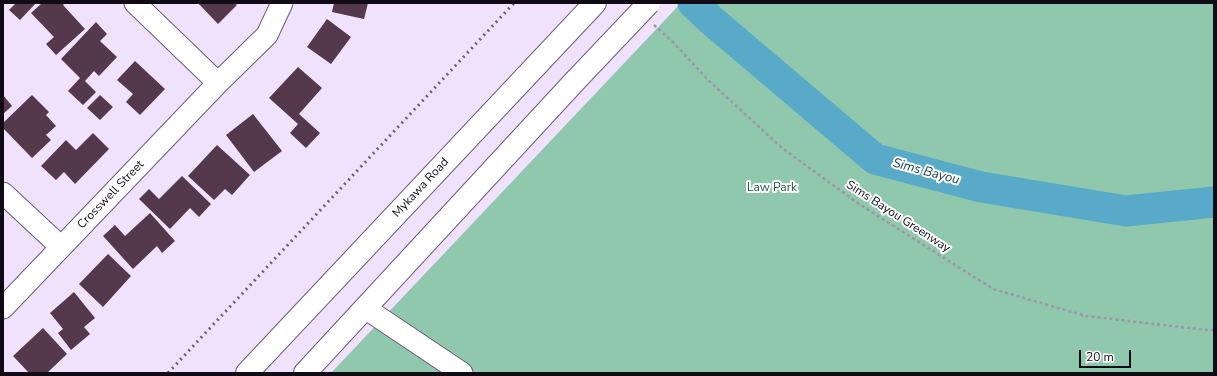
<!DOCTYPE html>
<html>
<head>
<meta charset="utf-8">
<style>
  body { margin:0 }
  #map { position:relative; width:1217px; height:376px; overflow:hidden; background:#f0e2fd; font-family:"Nunito Sans",sans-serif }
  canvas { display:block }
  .frame { position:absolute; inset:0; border:4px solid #110b16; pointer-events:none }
  .scale { position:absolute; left:1079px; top:350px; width:52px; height:18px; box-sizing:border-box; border:2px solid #110b16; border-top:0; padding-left:5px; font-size:12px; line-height:14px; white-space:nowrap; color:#110b16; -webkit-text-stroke:3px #fff; paint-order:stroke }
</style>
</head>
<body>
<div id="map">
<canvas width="1217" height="376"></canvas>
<div class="frame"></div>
<div class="scale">20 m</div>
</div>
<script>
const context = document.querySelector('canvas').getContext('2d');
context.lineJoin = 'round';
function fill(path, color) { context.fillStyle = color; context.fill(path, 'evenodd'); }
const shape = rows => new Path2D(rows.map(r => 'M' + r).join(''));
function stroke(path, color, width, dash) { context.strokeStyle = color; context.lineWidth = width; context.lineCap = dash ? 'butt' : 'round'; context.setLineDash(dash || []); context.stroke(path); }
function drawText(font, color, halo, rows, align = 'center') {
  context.font = font + ' "Nunito Sans",sans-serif'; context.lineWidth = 4; context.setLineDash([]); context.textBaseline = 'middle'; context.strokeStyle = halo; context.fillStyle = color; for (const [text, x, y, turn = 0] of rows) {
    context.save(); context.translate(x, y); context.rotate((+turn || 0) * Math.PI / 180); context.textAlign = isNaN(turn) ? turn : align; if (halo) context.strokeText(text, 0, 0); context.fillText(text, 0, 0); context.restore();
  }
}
fill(shape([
  [681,3,1214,3,1214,373,331,373]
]), '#8fc8ac');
stroke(shape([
  [693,3,711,20,875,159,981,187,1126,211,1214,202]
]), '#58aac8', 31);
fill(shape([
  [16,3,36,3,20,20,9,10],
  [42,3,65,3,63,5,85,29,56,55,46,44,54,37,31,13],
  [198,3,234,3,237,5,218,24],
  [334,3,368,3,364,19,332,12],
  [327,19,351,37,331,64,307,47],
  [96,22,107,34,100,41,117,57,99,76,94,71,85,81,96,92,83,105,68,91,80,78,61,59],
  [135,61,165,89,140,115,126,102,133,94,117,80],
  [298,67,322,88,299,114,320,133,306,148,290,133,298,124,269,98],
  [3,95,12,106,3,114],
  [32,95,49,112,46,115,56,126,46,135,51,140,32,158,3,128,3,123],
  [100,95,113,107,100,120,87,108],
  [253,114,282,151,254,172,226,135],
  [93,133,109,149,75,184,64,172,56,180,41,166,66,140,76,150],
  [217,145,250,175,232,195,225,189,214,200,188,176],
  [182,176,211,204,199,217,190,208,170,229,139,199,149,189,159,199],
  [150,213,175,241,162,253,157,246,133,269,103,236,115,225,125,236],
  [108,254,131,276,103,307,79,284],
  [74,292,95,318,84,327,90,334,71,350,58,333,63,329,50,313],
  [43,328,67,354,47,373,29,373,13,356]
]), '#54394d');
const minor = shape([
  [135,3,218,83],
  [3,193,61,247],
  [3,308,218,83,267,35,282,3],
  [365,308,462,373]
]);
const major = shape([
  [247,373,595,3],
  [305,373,575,81]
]);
stroke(minor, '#6c5d7a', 23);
stroke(major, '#6c5d7a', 24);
stroke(shape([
  [654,25,674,43,708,80,782,148,859,204,993,289,1086,316,1206,330,1214,330]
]), '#9f94a9', 2.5, [3, 3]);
stroke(minor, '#fff', 21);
stroke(major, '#fff', 22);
stroke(shape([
  [168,373,514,3]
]), '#6c6375', 3, [2, 4]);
const majorBridge = shape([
  [575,81,649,3]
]);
stroke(majorBridge, '#6c5d7a', 24, []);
stroke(majorBridge, '#fff', 22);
drawText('12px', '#110b16', '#fff', [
  ["Mykawa Road",421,188,-47],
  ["Crosswell Street",111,195,-46],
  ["Sims Bayou Greenway",898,217,33]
]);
drawText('12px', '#205a42', '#fff', [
  ["Law Park",772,188]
]);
drawText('italic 13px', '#1b414e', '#fff', [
  ["Sims Bayou",926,172,15]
]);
</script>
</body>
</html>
